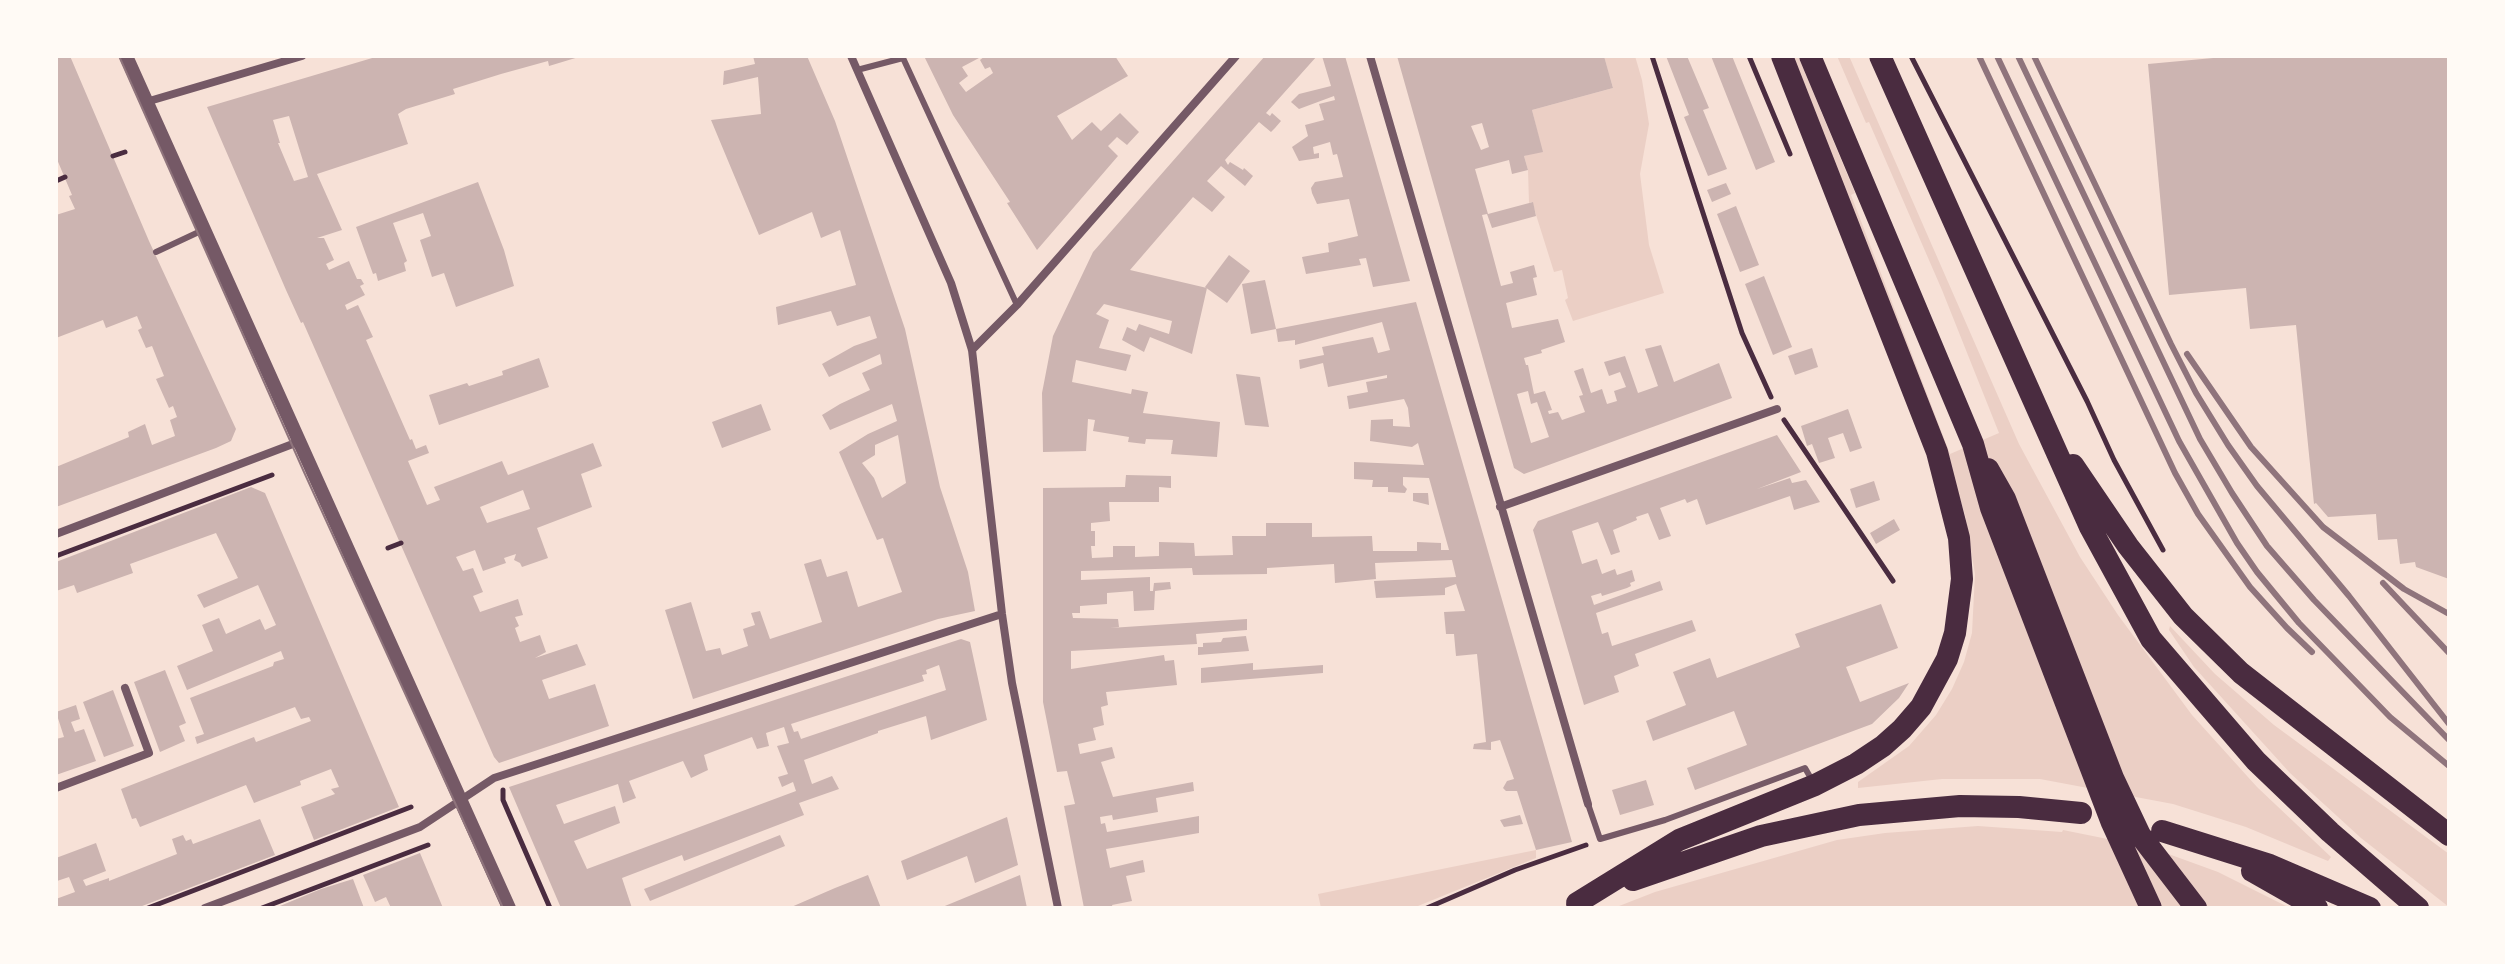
<!DOCTYPE html>
<html>
<head>
<meta charset="utf-8">
<style>
  body { margin:0 }
  #map { position:relative; width:2505px; height:964px; overflow:hidden; background:#f7e1d7; font-family:Arial,sans-serif }
  canvas { display:block }
  .frame { position:absolute; inset:0; border:58px solid #fffaf5; pointer-events:none }
</style>
</head>
<body>
<div id="map">
<canvas width="2505" height="964"></canvas>
<div class="frame"></div>
</div>
<script>
const context = document.querySelector('canvas').getContext('2d');
context.lineJoin = 'round';
function fill(path, color) { context.fillStyle = color; context.fill(path, 'evenodd'); }
const shape = rows => new Path2D(rows.map(r => 'M' + r).join(''));
function stroke(path, color, width, dash) { context.strokeStyle = color; context.lineWidth = width; context.lineCap = dash ? 'butt' : 'round'; context.setLineDash(dash || []); context.stroke(path); }
fill(shape([
  [1604,56,1635,56,1642,80,1649,124,1640,174,1649,245,1664,293,1573,321,1565,300,1568,298,1562,270,1554,272,1532,202,1529,203,1528,170,1524,156,1542,151,1532,110,1613,88],
  [1792,56,1798,56,1855,193,1851,195,1950,454,1999,433,1942,290,1869,122,1866,123,1837,56,1849,56,2019,444,2080,557,2118,615,2192,715,2257,787,2331,857,2328,861,2246,827,2173,804,2040,779,1942,779,1858,788,1858,782,1909,746,1936,715,1952,689,1964,662,1972,633,1975,574,1965,515,1949,464],
  [2170,626,2215,674,2274,725,2449,854,2449,907,2361,838,2290,773,2194,667,2169,630],
  [1978,826,2062,832,2063,830,2152,848,2218,872,2290,908,1614,908,1655,892,1837,840,1885,833],
  [1536,850,1536,858,1413,908,1321,908,1318,894]
]), '#ebcfc5');
fill(shape([
  [56,56,70,56,149,241,236,429,231,441,216,448,56,507,56,467,129,437,128,432,145,424,152,445,175,436,170,420,177,417,173,406,169,408,156,379,164,376,152,346,146,348,138,330,142,328,137,316,106,328,103,320,56,338,56,215,75,209,69,196,72,195,56,157],
  [379,56,582,56,549,66,548,61,501,74,453,89,455,94,406,109,398,114,408,144,317,174,342,230,317,238,324,238,334,260,326,264,329,270,349,261,357,279,361,279,364,284,360,286,365,295,345,305,347,310,358,305,373,337,366,340,410,440,412,439,416,449,426,445,429,453,408,461,427,505,440,500,434,487,502,461,508,475,593,443,602,466,581,474,592,507,537,528,548,558,522,567,520,563,514,560,516,554,504,558,506,563,483,571,475,550,456,557,463,571,473,568,483,592,473,596,480,612,518,599,523,615,515,617,519,626,515,628,520,642,540,635,546,652,535,658,577,644,586,665,542,680,549,699,595,684,609,726,499,763,494,757,303,322,301,323,286,290,207,107],
  [289,116,308,177,294,181,278,143,280,143,273,120],
  [523,490,530,509,487,523,480,507],
  [753,56,807,56,835,121,905,329,940,487,968,572,975,611,938,619,693,699,665,610,691,602,706,651,720,648,722,655,748,646,743,629,755,625,751,613,760,611,770,639,822,622,804,564,821,559,827,577,847,571,858,607,902,592,883,538,877,540,839,452,868,434,897,421,892,404,830,430,822,415,840,404,870,390,862,373,882,364,880,354,829,377,822,364,854,346,877,338,870,316,837,326,831,311,778,325,776,307,856,285,840,230,821,238,812,212,759,235,711,120,761,114,758,77,723,85,724,71,755,64],
  [898,435,906,483,882,498,874,478,862,463,875,455,875,445],
  [924,56,978,56,979,58,962,67,968,76,959,83,966,92,993,73,990,67,985,69,980,60,985,56,1115,56,1128,76,1057,116,1072,140,1092,122,1101,131,1120,113,1139,132,1127,145,1117,137,1108,146,1118,156,1037,250,1007,203,1010,202,953,115],
  [1265,56,1317,56,1266,113,1270,116,1272,113,1281,121,1275,128,1271,132,1259,122,1225,160,1228,165,1230,162,1243,170,1244,168,1253,176,1245,186,1221,166,1207,181,1225,197,1212,212,1193,197,1130,270,1207,288,1192,354,1150,337,1144,352,1122,340,1127,327,1136,331,1139,324,1169,334,1172,321,1104,304,1096,314,1109,320,1099,348,1131,355,1126,371,1076,360,1072,382,1131,394,1132,389,1148,392,1143,413,1220,422,1217,457,1171,454,1173,440,1146,439,1145,444,1128,442,1129,437,1093,431,1095,420,1088,419,1086,451,1043,452,1042,393,1053,336,1093,252],
  [1322,56,1345,56,1410,281,1373,287,1366,258,1359,259,1361,265,1306,274,1302,257,1329,252,1328,243,1358,236,1349,199,1317,204,1312,193,1311,188,1315,182,1343,177,1337,154,1333,155,1330,142,1313,147,1314,154,1319,153,1319,158,1299,161,1292,147,1308,136,1305,125,1324,120,1319,104,1335,100,1334,96,1299,109,1291,102,1299,94,1331,86],
  [1397,56,1604,56,1613,88,1532,110,1543,152,1524,156,1528,170,1512,174,1509,160,1475,169,1488,214,1533,202,1536,216,1492,228,1487,214,1482,215,1501,286,1513,283,1510,272,1534,265,1537,277,1533,278,1537,295,1506,303,1512,328,1558,319,1565,342,1541,350,1542,353,1524,358,1526,365,1528,365,1534,394,1545,391,1552,410,1548,411,1549,414,1558,412,1562,420,1585,412,1579,396,1583,395,1574,371,1583,368,1591,393,1602,389,1607,404,1617,401,1614,391,1626,387,1620,372,1609,376,1604,362,1625,356,1638,393,1658,386,1645,349,1661,345,1674,382,1719,363,1732,398,1524,474,1514,468],
  [1482,123,1489,147,1481,150,1471,126],
  [1528,391,1531,404,1537,402,1549,437,1531,443,1517,394],
  [1666,56,1687,56,1709,108,1703,110,1727,169,1708,176,1684,117,1689,115],
  [1711,56,1732,56,1775,162,1756,170],
  [2235,56,2449,56,2449,579,2416,567,2415,562,2400,564,2397,539,2378,540,2376,514,2328,517,2316,503,2314,504,2296,325,2250,329,2246,288,2169,295,2148,64],
  [478,182,504,250,514,286,456,307,444,273,432,277,420,240,431,236,423,213,393,223,407,261,404,263,406,271,378,281,376,273,373,274,356,227],
  [1726,183,1731,194,1712,202,1707,190],
  [1736,206,1759,265,1740,272,1717,214],
  [1229,255,1250,271,1227,303,1205,287],
  [1764,276,1792,347,1773,355,1745,284],
  [1265,280,1276,329,1251,334,1242,284],
  [1416,302,1572,842,1536,850,1517,791,1506,791,1503,788,1507,781,1514,779,1500,740,1491,742,1491,750,1473,749,1474,744,1486,742,1477,654,1456,656,1454,634,1446,634,1444,612,1465,611,1456,584,1445,588,1445,595,1376,598,1374,581,1456,577,1452,560,1375,563,1376,579,1335,583,1334,564,1267,568,1267,574,1193,575,1192,568,1081,571,1081,580,1150,577,1150,591,1153,591,1154,583,1170,582,1171,589,1155,591,1154,610,1134,611,1133,591,1107,593,1107,604,1080,606,1080,613,1072,613,1073,618,1118,619,1119,627,1110,628,1247,619,1247,630,1196,634,1197,644,1071,651,1071,669,1164,655,1165,661,1174,660,1177,685,1106,692,1108,705,1101,707,1104,725,1093,728,1096,740,1078,744,1080,754,1112,747,1115,758,1101,762,1113,797,1193,782,1194,791,1156,798,1158,812,1113,820,1112,815,1100,817,1101,824,1105,823,1107,832,1199,816,1199,833,1106,849,1110,868,1143,860,1145,872,1126,876,1132,901,1112,905,1113,908,1084,908,1064,806,1075,804,1067,771,1057,772,1043,702,1043,488,1125,487,1126,475,1171,476,1171,488,1159,487,1159,502,1109,502,1110,521,1091,523,1091,531,1095,531,1095,546,1091,546,1092,558,1113,557,1113,546,1135,546,1135,557,1159,556,1159,542,1194,543,1195,556,1233,555,1232,536,1266,536,1266,523,1312,523,1312,537,1372,536,1373,551,1417,551,1417,542,1441,543,1441,550,1449,550,1429,478,1403,477,1403,485,1407,489,1405,493,1388,492,1388,487,1372,487,1373,480,1354,479,1354,462,1424,465,1418,443,1412,447,1370,441,1371,420,1393,419,1393,426,1410,427,1408,408,1404,399,1349,409,1347,396,1368,392,1366,382,1387,378,1387,375,1328,387,1323,363,1300,369,1299,360,1324,355,1322,347,1373,337,1378,353,1390,350,1382,322,1295,345,1295,340,1278,342,1276,329],
  [1812,348,1818,367,1795,375,1788,356],
  [539,358,549,387,439,425,429,395,467,383,469,386,503,375,502,371],
  [1236,374,1260,377,1269,427,1245,425],
  [761,404,771,430,722,448,712,422],
  [1848,409,1862,448,1850,452,1843,433,1828,438,1835,458,1819,463,1812,444,1807,446,1801,426],
  [1777,435,1801,472,1757,489,1790,478,1792,483,1806,480,1820,502,1794,510,1790,496,1706,525,1697,499,1687,503,1685,499,1660,508,1671,536,1659,540,1648,513,1636,517,1637,520,1613,530,1620,552,1611,555,1598,522,1572,531,1582,564,1597,559,1602,574,1615,569,1617,575,1632,570,1635,581,1630,583,1631,586,1627,588,1602,596,1601,593,1591,596,1594,605,1660,581,1663,590,1596,613,1602,634,1608,632,1612,646,1692,620,1696,631,1635,654,1639,666,1614,676,1619,692,1584,705,1533,530,1538,521],
  [1874,481,1880,500,1856,508,1850,489],
  [251,487,265,493,399,807,314,840,301,807,335,794,331,789,339,787,331,769,300,781,301,785,254,803,246,785,140,827,136,818,132,819,121,789,254,737,256,742,311,721,309,717,301,719,295,707,197,744,195,737,204,734,190,698,273,666,274,662,284,659,281,651,187,690,177,666,213,651,202,625,219,618,226,634,260,619,265,630,276,625,258,585,204,608,197,595,238,578,216,533,130,564,133,573,77,593,74,585,56,591,56,562],
  [1413,493,1428,493,1429,505,1413,501],
  [1894,519,1900,530,1876,544,1870,533],
  [1881,604,1898,648,1846,667,1860,702,1909,683,1899,698,1872,724,1695,790,1687,768,1747,745,1734,711,1653,741,1646,721,1686,705,1673,672,1710,658,1717,678,1800,647,1795,634],
  [1246,636,1249,651,1198,655,1198,647,1203,647,1203,643,1221,642,1223,638],
  [961,639,970,642,987,720,931,740,926,716,878,731,878,733,804,760,812,784,832,776,839,789,799,803,804,815,684,861,682,855,622,878,632,908,561,908,509,787],
  [939,665,946,690,801,739,798,731,794,732,791,724,924,681,922,675,927,674,926,670],
  [784,727,789,743,777,746,788,774,778,777,782,787,793,782,796,791,587,869,574,841,620,823,615,806,564,824,556,805,618,784,623,803,636,798,629,781,683,761,691,778,708,770,704,755,752,737,757,749,769,746,766,733],
  [1253,663,1253,670,1323,665,1323,673,1201,683,1201,668],
  [165,670,186,723,179,726,185,741,160,752,134,682],
  [113,690,134,746,104,757,83,702],
  [76,705,80,719,71,722,75,732,84,729,96,761,56,775,56,739,64,737,56,712],
  [1646,780,1654,805,1620,815,1612,790],
  [1520,815,1523,824,1504,827,1500,820],
  [1007,817,1018,865,975,883,967,856,907,880,901,861],
  [260,819,275,855,137,908,56,908,56,899,75,892,69,877,57,881,56,858,96,843,106,871,83,880,86,886,109,878,109,881,177,854,172,839,183,835,186,841,191,839,193,844],
  [780,835,785,846,650,901,644,889],
  [420,853,443,908,391,908,386,897,375,902,363,875],
  [868,875,881,908,789,908,835,888],
  [1020,875,1027,908,940,908],
  [353,879,364,908,275,908,321,889]
]), '#ccb4b1');
stroke(shape([
  [1652,56,1742,333,1771,397],
  [1749,56,1790,154],
  [1911,56,2087,401,2114,460,2163,550],
  [113,156,125,152],
  [56,181,65,177],
  [1784,420,1893,581],
  [388,548,401,543],
  [56,556,272,475],
  [503,790,503,800,550,908],
  [148,908,411,807],
  [262,908,428,845],
  [1427,908,1515,870,1586,845]
]), '#4a2c40', 5);
stroke(shape([
  [857,70,903,58,1017,305],
  [156,252,203,230],
  [1588,804,1600,839,1665,820,1805,768,1813,782]
]), '#755966', 6);
stroke(shape([
  [851,56,951,283,972,350,1002,614,1012,683,1058,908],
  [1370,56,1588,804],
  [146,102,302,56],
  [972,350,1017,305,1236,56],
  [1500,507,1777,409],
  [56,534,298,442],
  [56,788,149,753,125,688],
  [205,908,420,827,494,778,1002,614]
]), '#755966', 8);
stroke(shape([
  [126,56,509,908]
]), '#755966', 14);
stroke(shape([
  [1810,56,1973,444,1991,508,2112,823,2151,908],
  [1880,56,2090,527,2151,639,2256,761,2330,832,2418,908],
  [2073,465,2128,546,2183,616,2241,673,2449,835],
  [1988,469,2005,499,2113,778,2140,835,2196,908],
  [2162,831,2270,865,2370,908],
  [2252,871,2317,908],
  [1633,880,1761,836,1859,815,1960,806,2019,807,2081,813],
  [1577,903,1679,840,1815,785,1856,764,1883,746,1902,729,1921,707,1947,659,1955,633,1962,579,1959,538,1937,452,1782,56]
]), '#4a2c40', 22);
stroke(shape([
  [119,56,304,472,503,908]
]), '#8f747c', 2);
stroke(shape([
  [1979,56,2175,473,2198,514,2250,587,2287,628,2312,652],
  [1997,56,2179,441,2237,543,2257,572,2299,623,2390,717,2449,766],
  [2018,56,2200,439,2232,493,2267,546,2314,600,2449,740],
  [2034,56,2171,344,2196,393,2228,445,2257,486,2349,596,2449,724],
  [2187,354,2251,447,2323,527,2404,589,2449,614],
  [2383,583,2449,653]
]), '#8f747c', 6);
</script>
</body>
</html>
